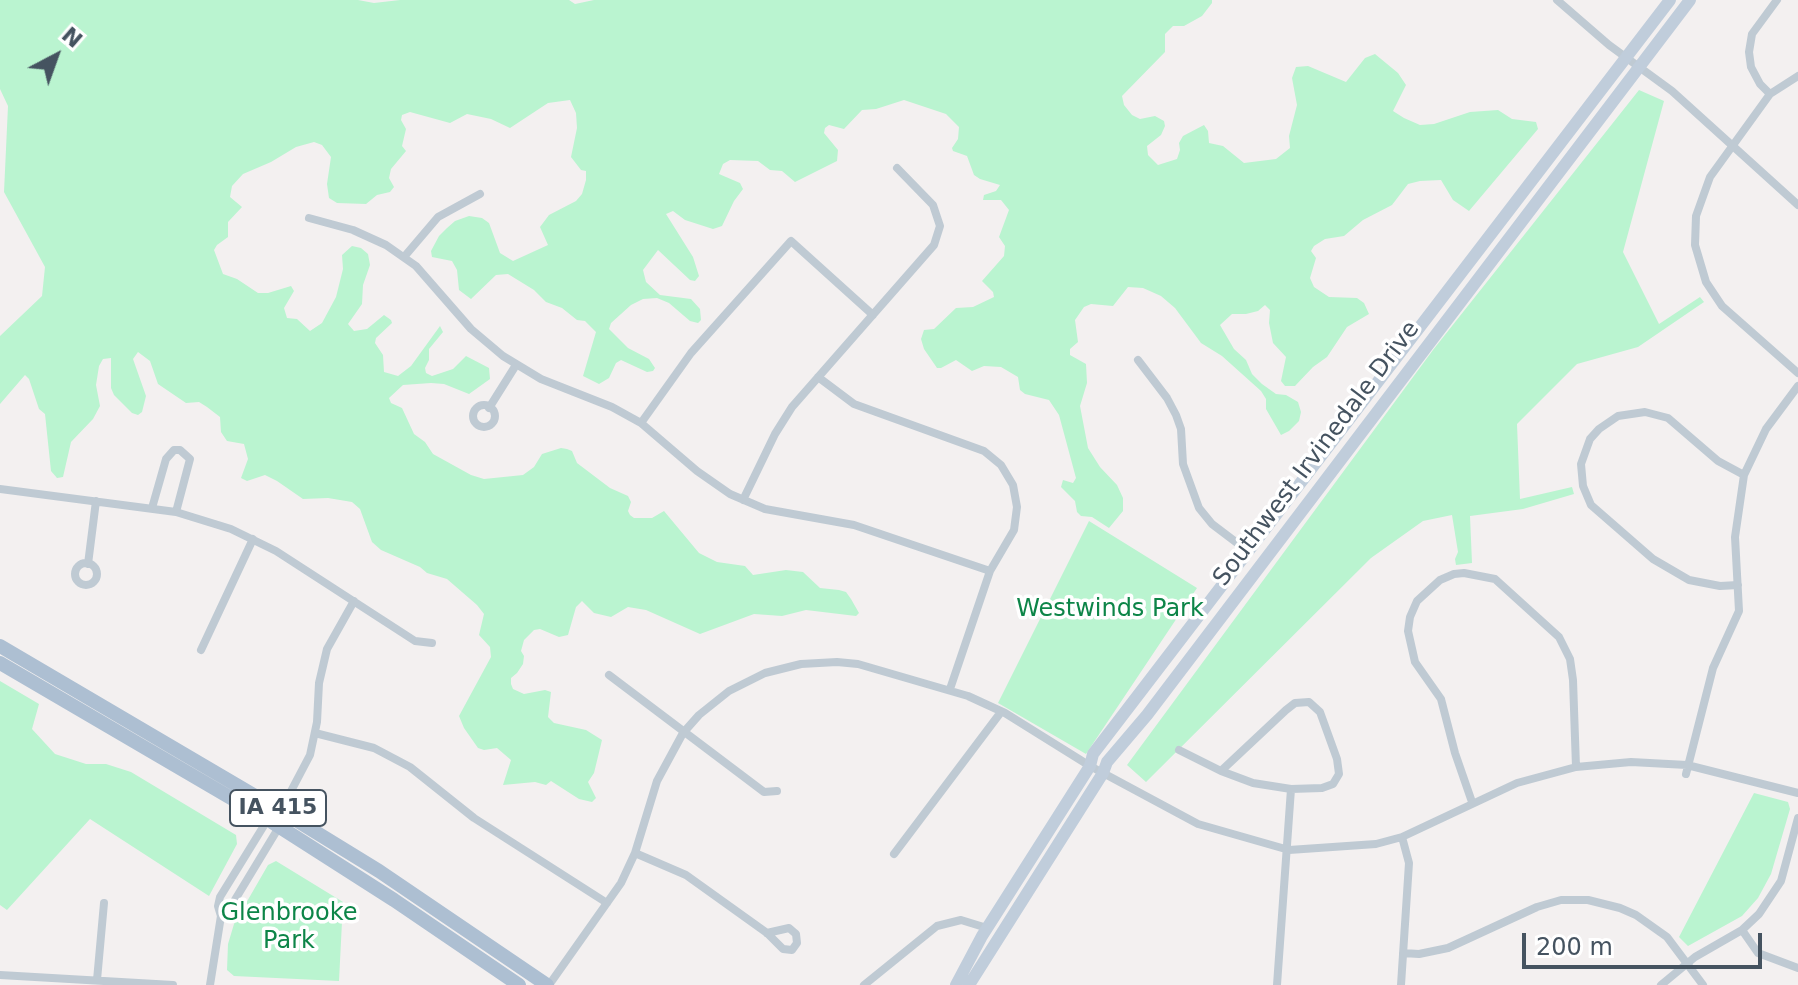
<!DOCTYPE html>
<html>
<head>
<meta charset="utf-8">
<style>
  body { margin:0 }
  #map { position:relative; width:1798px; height:985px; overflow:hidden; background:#f3f0f0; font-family:"DejaVu Sans",sans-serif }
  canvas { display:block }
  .north { position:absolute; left:16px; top:16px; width:80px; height:80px; -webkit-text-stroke:6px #fff; paint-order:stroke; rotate:41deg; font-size:22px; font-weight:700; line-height:32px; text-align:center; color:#455360 }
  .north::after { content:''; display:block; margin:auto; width:28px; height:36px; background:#455360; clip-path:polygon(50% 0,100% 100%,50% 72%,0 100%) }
  .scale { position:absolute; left:1522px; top:933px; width:240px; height:36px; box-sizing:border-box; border:4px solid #455360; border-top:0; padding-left:10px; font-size:24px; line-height:28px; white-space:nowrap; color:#455360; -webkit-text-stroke:6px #fff; paint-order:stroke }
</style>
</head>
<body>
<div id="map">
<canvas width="1798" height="985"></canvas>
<div class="north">N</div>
<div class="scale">200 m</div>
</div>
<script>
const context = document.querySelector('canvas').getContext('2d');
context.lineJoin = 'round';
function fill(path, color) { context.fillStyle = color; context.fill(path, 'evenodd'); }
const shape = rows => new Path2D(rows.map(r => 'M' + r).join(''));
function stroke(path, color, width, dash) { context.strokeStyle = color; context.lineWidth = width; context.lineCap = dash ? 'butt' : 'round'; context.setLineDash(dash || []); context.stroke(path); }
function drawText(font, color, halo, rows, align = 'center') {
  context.font = font + ' "DejaVu Sans",sans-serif'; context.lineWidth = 7; context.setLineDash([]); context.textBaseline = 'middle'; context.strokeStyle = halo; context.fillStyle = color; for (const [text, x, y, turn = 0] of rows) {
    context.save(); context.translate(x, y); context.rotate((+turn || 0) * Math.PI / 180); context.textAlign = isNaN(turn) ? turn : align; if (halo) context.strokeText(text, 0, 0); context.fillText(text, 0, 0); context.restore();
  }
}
fill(shape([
  [0,0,358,0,374,3,400,0,569,0,575,4,594,0,1212,0,1212,3,1202,16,1184,26,1173,26,1165,34,1165,52,1122,96,1124,105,1132,115,1140,119,1155,116,1164,121,1165,126,1161,135,1147,146,1148,155,1158,165,1177,159,1180,150,1179,143,1183,136,1204,125,1208,131,1209,143,1223,146,1244,163,1276,159,1290,148,1289,136,1297,105,1292,78,1296,67,1308,66,1346,82,1365,58,1375,54,1398,73,1406,85,1393,111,1404,118,1420,125,1434,124,1470,112,1498,110,1512,119,1536,122,1538,129,1469,211,1453,200,1441,180,1420,181,1408,184,1392,205,1363,220,1344,236,1325,239,1314,246,1311,251,1316,258,1310,278,1314,287,1329,297,1357,298,1364,303,1369,314,1347,327,1327,357,1313,367,1295,386,1285,386,1281,381,1286,357,1273,343,1269,323,1270,310,1265,305,1258,311,1246,314,1232,314,1220,325,1234,349,1246,360,1252,374,1262,384,1276,394,1286,395,1298,402,1301,412,1299,421,1289,431,1281,435,1266,409,1266,399,1261,391,1222,356,1201,343,1175,308,1161,296,1143,288,1128,287,1113,306,1091,304,1084,307,1075,320,1078,342,1070,349,1070,355,1086,364,1087,383,1080,406,1088,448,1100,467,1117,485,1123,498,1123,511,1109,528,1092,517,1081,516,1077,512,1075,501,1061,487,1063,480,1073,483,1076,478,1059,415,1049,400,1025,394,1020,390,1018,377,1001,367,984,366,972,371,956,360,941,368,937,368,924,349,921,339,924,330,934,329,956,308,973,307,994,297,993,292,982,281,1004,256,1005,246,999,237,1009,210,1001,200,983,200,984,195,996,191,1000,185,980,179,974,175,967,156,953,151,952,148,958,139,959,127,946,114,904,100,876,109,862,110,844,129,829,125,825,128,824,133,838,150,837,161,795,182,782,171,770,170,758,161,730,160,723,164,719,174,740,183,743,189,734,201,722,226,713,229,685,220,673,211,666,214,693,257,699,276,695,281,690,280,658,250,643,270,646,282,660,295,691,299,700,309,701,320,698,323,690,321,669,303,657,298,643,299,631,305,611,323,609,329,628,348,649,359,655,368,653,371,647,372,621,360,616,363,609,378,599,384,583,376,596,332,585,321,577,320,562,308,546,302,534,290,508,274,496,275,471,299,459,290,457,270,452,261,432,257,431,251,439,236,447,228,455,221,469,216,482,218,489,223,500,253,513,261,548,245,540,227,549,215,576,201,582,194,586,180,586,171,581,170,571,157,577,128,576,113,570,100,548,103,510,128,491,119,467,114,450,123,410,112,402,115,401,120,406,129,402,146,406,151,391,169,389,178,394,187,390,192,377,195,366,204,337,203,329,198,327,184,331,157,322,145,314,142,296,147,271,162,243,174,232,186,230,197,242,207,228,222,228,237,217,245,214,250,223,274,237,279,258,293,268,293,291,286,294,291,284,308,287,318,297,319,310,331,322,323,336,297,343,269,342,255,352,246,361,248,368,254,370,265,363,285,362,304,348,324,354,331,367,329,384,315,391,320,392,323,376,338,375,343,383,355,384,372,398,376,411,366,440,326,443,332,429,349,429,360,425,368,426,373,432,376,453,369,466,356,489,368,490,379,469,394,444,384,431,383,403,385,389,398,391,403,402,408,414,434,425,442,433,454,471,475,484,479,523,475,534,467,542,454,561,448,567,449,572,451,577,463,610,488,628,496,631,502,628,511,630,515,634,518,652,518,664,511,699,553,717,562,745,566,753,575,786,570,803,572,820,588,839,590,846,592,851,599,859,613,856,616,806,610,782,616,754,614,700,634,646,610,628,607,611,617,594,613,582,601,576,607,568,635,559,637,540,629,534,630,524,640,521,651,524,656,523,664,517,673,511,678,511,684,513,689,524,694,545,690,551,692,548,717,554,723,586,730,602,740,594,773,588,782,596,798,592,802,579,799,551,781,546,785,535,782,503,785,511,760,497,748,484,750,478,748,464,728,459,716,491,657,490,647,479,635,484,614,477,605,447,579,427,573,420,567,381,550,372,542,360,509,352,502,328,498,303,499,277,481,265,475,247,481,241,478,248,459,244,444,227,441,221,432,220,417,207,407,199,402,186,403,158,384,150,361,138,352,133,359,146,396,142,412,138,415,132,413,114,395,111,388,111,358,103,359,99,366,96,385,100,406,93,419,71,442,63,477,57,478,51,471,45,414,39,409,29,379,25,375,0,404,0,336,42,296,45,267,4,192,8,106,0,89],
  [1639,90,1664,101,1623,252,1659,324,1700,297,1704,302,1638,347,1577,364,1517,424,1520,499,1572,487,1574,494,1523,509,1470,516,1472,563,1456,565,1455,559,1458,552,1452,515,1423,521,1371,558,1146,782,1127,765,1433,350],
  [1089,521,1197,588,1086,754,998,703],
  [0,681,39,704,32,729,55,754,86,764,106,764,131,772,236,835,237,844,209,896,90,819,7,910,0,905],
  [1754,793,1788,802,1790,809,1771,874,1758,898,1742,916,1688,946,1679,937],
  [276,861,343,902,339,981,234,976,227,970,228,944,234,924,268,865]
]), '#baf4d0');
stroke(shape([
  [1557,0,1609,45,1672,91,1798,205],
  [1798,76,1770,94,1710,177,1696,216,1695,245,1706,282,1722,306,1798,373],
  [1770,94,1760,84,1751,67,1749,52,1752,34,1777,0],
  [309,218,353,230,386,245,416,266,471,329,503,356,541,379,612,407,641,423,697,471,730,494,765,509,854,525,990,571],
  [404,257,438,217,480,194],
  [1138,360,1167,398,1176,415,1181,429,1183,464,1199,508,1212,524,1249,552],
  [818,377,854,404,984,451,1001,465,1013,485,1017,507,1014,530,990,571,950,689],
  '473 416a11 11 0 1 1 22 0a11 11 0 1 1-22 0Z',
  [489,408,516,365],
  [641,423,691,353,791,241,873,315],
  [0,489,176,512,231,529,276,551,415,641,432,643],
  [743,500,775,434,792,407,934,245,940,226,933,205,897,168],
  [152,508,166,459,174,450,180,450,190,459,176,512],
  '75 574a11 11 0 1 1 22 0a11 11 0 1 1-22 0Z',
  [88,564,96,501],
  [1738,585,1720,586,1689,580,1653,559,1591,505,1583,486,1581,464,1590,439,1599,429,1618,416,1645,412,1668,418,1718,461,1744,475],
  [201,650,253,539],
  [609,675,764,792,777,791],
  [315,733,374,748,410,767,474,818,607,903],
  [1179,750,1221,771],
  [1686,774,1713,668,1739,611,1735,537,1744,475,1766,429,1798,386],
  [1472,802,1455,753,1441,699,1415,662,1408,631,1410,617,1417,601,1440,580,1454,574,1464,573,1495,579,1559,637,1570,659,1573,680,1576,767],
  [280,812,310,755,317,722,319,683,327,649,354,601],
  [635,853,686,875,767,933,783,949,792,950,797,943,796,934,789,928,767,933],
  [894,854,1001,712],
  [221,916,230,908,276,832,277,824],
  [1742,930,1758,953,1798,968],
  [1403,953,1419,954,1448,948,1537,907,1561,900,1588,900,1620,908,1636,915,1667,937,1703,985],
  [0,975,173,985],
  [97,980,104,903],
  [210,985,221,916,218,906,220,897,268,819],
  [549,985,621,883,635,853,657,781,683,733,699,715,729,691,765,673,801,664,837,662,858,664,968,696,1005,713,1090,766,1198,824,1289,850,1376,844,1402,837,1517,783,1576,767,1631,762,1687,765,1798,793],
  [864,985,937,926,961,920,987,928],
  [1277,985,1291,789,1322,788,1333,784,1339,774,1337,759,1320,712,1309,702,1295,703,1286,710,1221,771,1253,783,1291,789],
  [1401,985,1409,863,1402,837],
  [1661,985,1695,957,1742,930,1759,914,1781,881,1798,818]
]), '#bfcad3', 8);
stroke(shape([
  [956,985,982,936,1090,766,1093,754,1670,0],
  [969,985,1103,773,1107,762,1147,715,1690,0]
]), '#c0cddb', 12);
stroke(shape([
  [0,646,296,820,379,871,547,985],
  [0,663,272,822,394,900,519,985]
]), '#adbfd2', 14);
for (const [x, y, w] of [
  [278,808,96]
]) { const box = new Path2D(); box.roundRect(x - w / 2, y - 18, w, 36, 6); context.fillStyle = '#fff'; context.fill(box); stroke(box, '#455360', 2); }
drawText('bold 22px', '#455360', null, [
  ["IA 415",278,808]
]);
drawText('24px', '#455360', '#fff', [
  ["Southwest Irvinedale Drive",1317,454,-53]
]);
drawText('24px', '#0d8548', '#fff', [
  ["Westwinds Park",1110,610],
  ["Glenbrooke",289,914],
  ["Park",289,942]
]);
</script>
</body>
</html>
